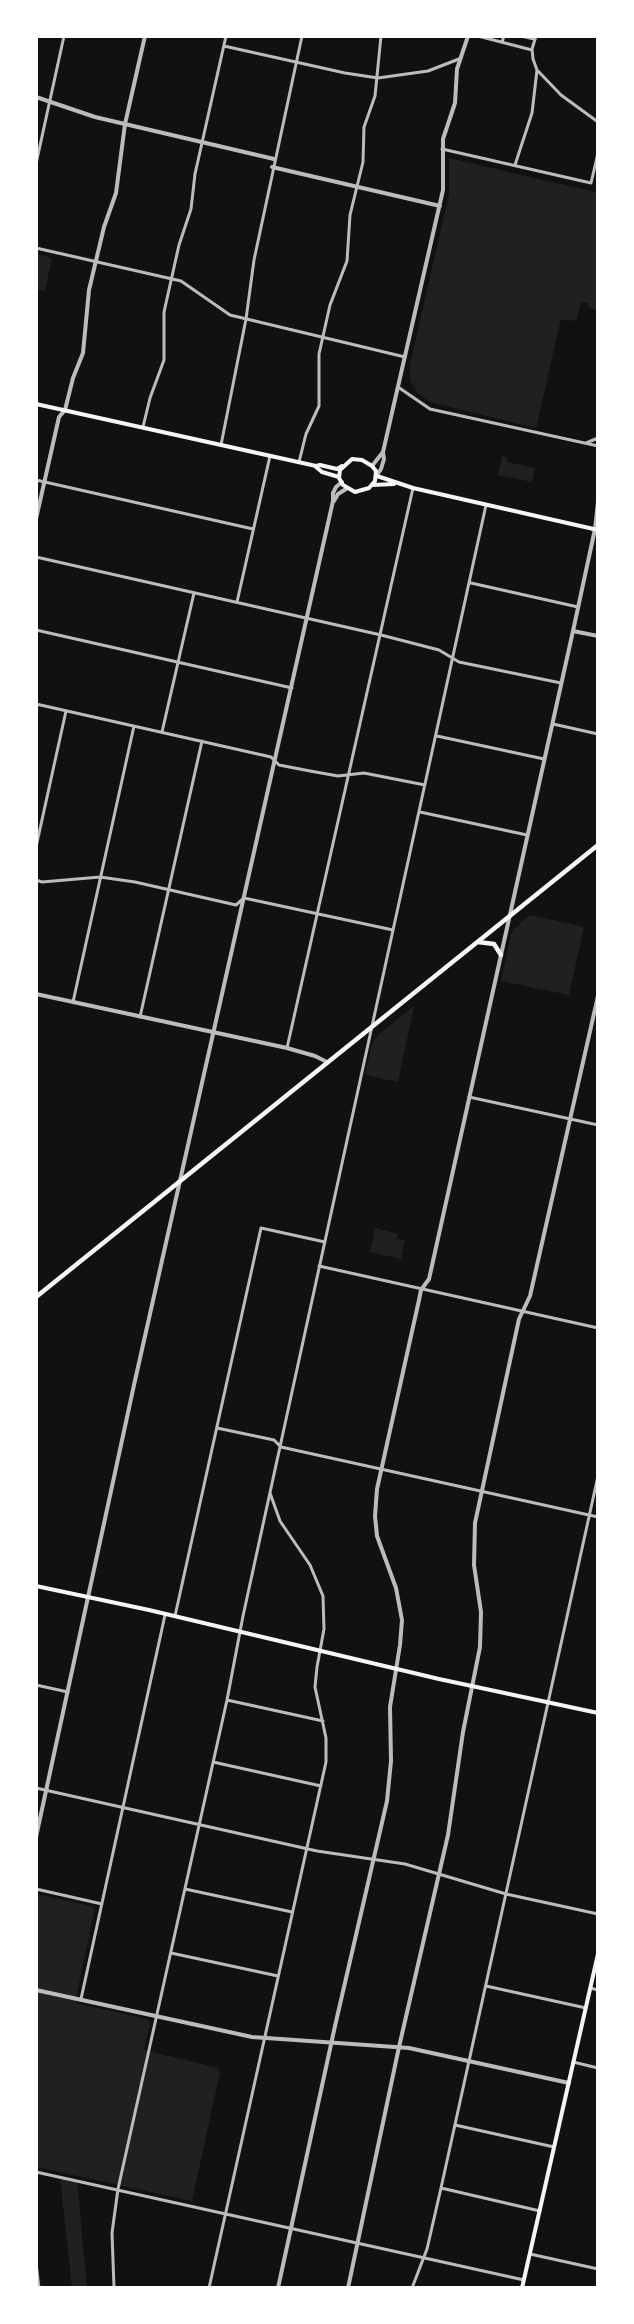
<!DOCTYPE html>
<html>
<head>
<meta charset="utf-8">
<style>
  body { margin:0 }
  #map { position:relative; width:634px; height:2324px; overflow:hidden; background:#111; font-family:"Alegreya Sans",sans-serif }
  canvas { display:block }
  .frame { position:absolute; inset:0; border:38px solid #fff; pointer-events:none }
</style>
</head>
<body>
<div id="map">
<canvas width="634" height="2324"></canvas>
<div class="frame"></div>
</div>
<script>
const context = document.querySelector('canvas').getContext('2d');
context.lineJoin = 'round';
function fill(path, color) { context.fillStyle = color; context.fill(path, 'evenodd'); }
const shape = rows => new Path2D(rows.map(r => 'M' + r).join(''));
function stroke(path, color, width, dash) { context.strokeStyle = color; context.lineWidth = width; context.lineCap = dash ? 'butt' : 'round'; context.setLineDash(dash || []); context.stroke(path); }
fill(shape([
  [449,158,595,192,598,182,598,314,596,313,596,310,588,308,589,303,581,301,577,319,570,321,561,319,536,428,430,402,417,393,410,380,410,364,449,194],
  [36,254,52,258,45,291,36,289],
  [502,456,507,457,507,462,535,468,532,482,498,475],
  [530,915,584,927,569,995,501,981,511,935,513,930],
  [414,1006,398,1082,365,1075,372,1044,378,1035],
  [375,1228,398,1234,397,1239,405,1240,401,1259,370,1252],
  [36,1894,95,1907,75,2003,148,2019,150,2023,144,2050,217,2068,220,2072,192,2201,36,2167],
  [60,2178,77,2180,87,2288,72,2288]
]), '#202020');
stroke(shape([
  [478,36,532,50],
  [521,36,534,39],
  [502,42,504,36],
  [224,46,345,73,378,78,428,71,459,59],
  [538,71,561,95,598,122],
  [442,149,591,183,598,153],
  [36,164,64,36],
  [515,165,532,113,537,70,533,59,532,49,536,36],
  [36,248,181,281,230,315,405,357],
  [398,387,430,409,598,446],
  [143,427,150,398,164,360,164,312,179,245,191,209,195,174,226,36],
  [586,443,598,438],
  [221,445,246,319,254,260,302,36],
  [299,462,306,434,319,406,319,354,330,305,347,261,350,215,363,162,364,127,375,96,381,36],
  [36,480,253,529],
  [36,557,381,635,439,650,459,662,561,683],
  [471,583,578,607],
  [237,602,270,456],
  [36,630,292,688],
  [36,704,271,757,279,765,310,771,338,776,364,773,425,785],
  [553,724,598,734],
  [162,732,194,593],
  [437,736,544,759],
  [420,812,527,835],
  [36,847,66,711],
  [36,880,42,882,100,877,135,882,236,905,244,898,393,930],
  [73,1002,134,726],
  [140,1017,202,741],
  [287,1048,413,488],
  [469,1097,598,1125],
  [319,1266,598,1328],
  [217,1428,274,1440,281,1447,598,1517],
  [175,1616,261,1228,325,1242],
  [36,1685,68,1692],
  [227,1700,323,1721],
  [213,1762,321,1786],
  [36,1788,317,1851,405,1864,506,1894,598,1914],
  [36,1889,102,1904],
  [185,1889,292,1912],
  [171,1953,278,1976],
  [486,1986,586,2008],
  [590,1988,598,1990],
  [81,1999,165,1615],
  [573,2062,598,2068],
  [455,2125,554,2147],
  [36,2172,524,2280],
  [441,2188,540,2211],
  [530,2254,598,2269],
  [36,2263,39,2288],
  [114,2288,112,2233,118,2189,227,1700,243,1616,486,505],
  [209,2288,326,1762,326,1738,315,1687,317,1667,324,1629,323,1596,310,1565,280,1521,270,1493],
  [412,2288,427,2249,441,2188,598,1476]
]), '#bcbcbc', 3);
stroke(shape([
  [36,97,95,117,274,159],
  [272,167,440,206],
  [372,466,383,452],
  [377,475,381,469,384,459,383,452,443,190,443,139,455,103,457,69,468,36],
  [334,501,338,494,346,489],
  [36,519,59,417,65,410,73,378,83,353,89,290,104,227,116,193,125,124,145,36],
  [573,631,598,636],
  [36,994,287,1048,315,1056,327,1062],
  [36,1837,134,1385,333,501,333,493,336,487,342,482],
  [36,1990,252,2037,409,2048,569,2083],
  [278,2288,335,2026,387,1801,391,1761,390,1707,400,1645,402,1620,396,1588,377,1536,375,1516,377,1489,419,1300,421,1290,429,1279,573,631,595,529,598,502],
  [348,2288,399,2047,448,1835,463,1732,480,1647,481,1612,474,1565,475,1523,519,1319,530,1296,598,996]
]), '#bcbcbc', 4);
stroke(shape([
  [36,404,316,466,320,465,337,469,342,466],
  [352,459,362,460,372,466,376,471,375,481,369,488,355,492,343,485,339,478,340,470,352,459],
  [316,467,322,472,339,477],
  [377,476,413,488,598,530],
  [372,485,394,484],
  [36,1586,149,1610,439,1679,598,1713],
  [522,2288,598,1954]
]), '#f5f5f5', 4);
stroke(shape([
  [478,942,494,944,501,955],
  [36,1297,598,845]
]), '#f5f5f5', 4.5);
</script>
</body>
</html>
